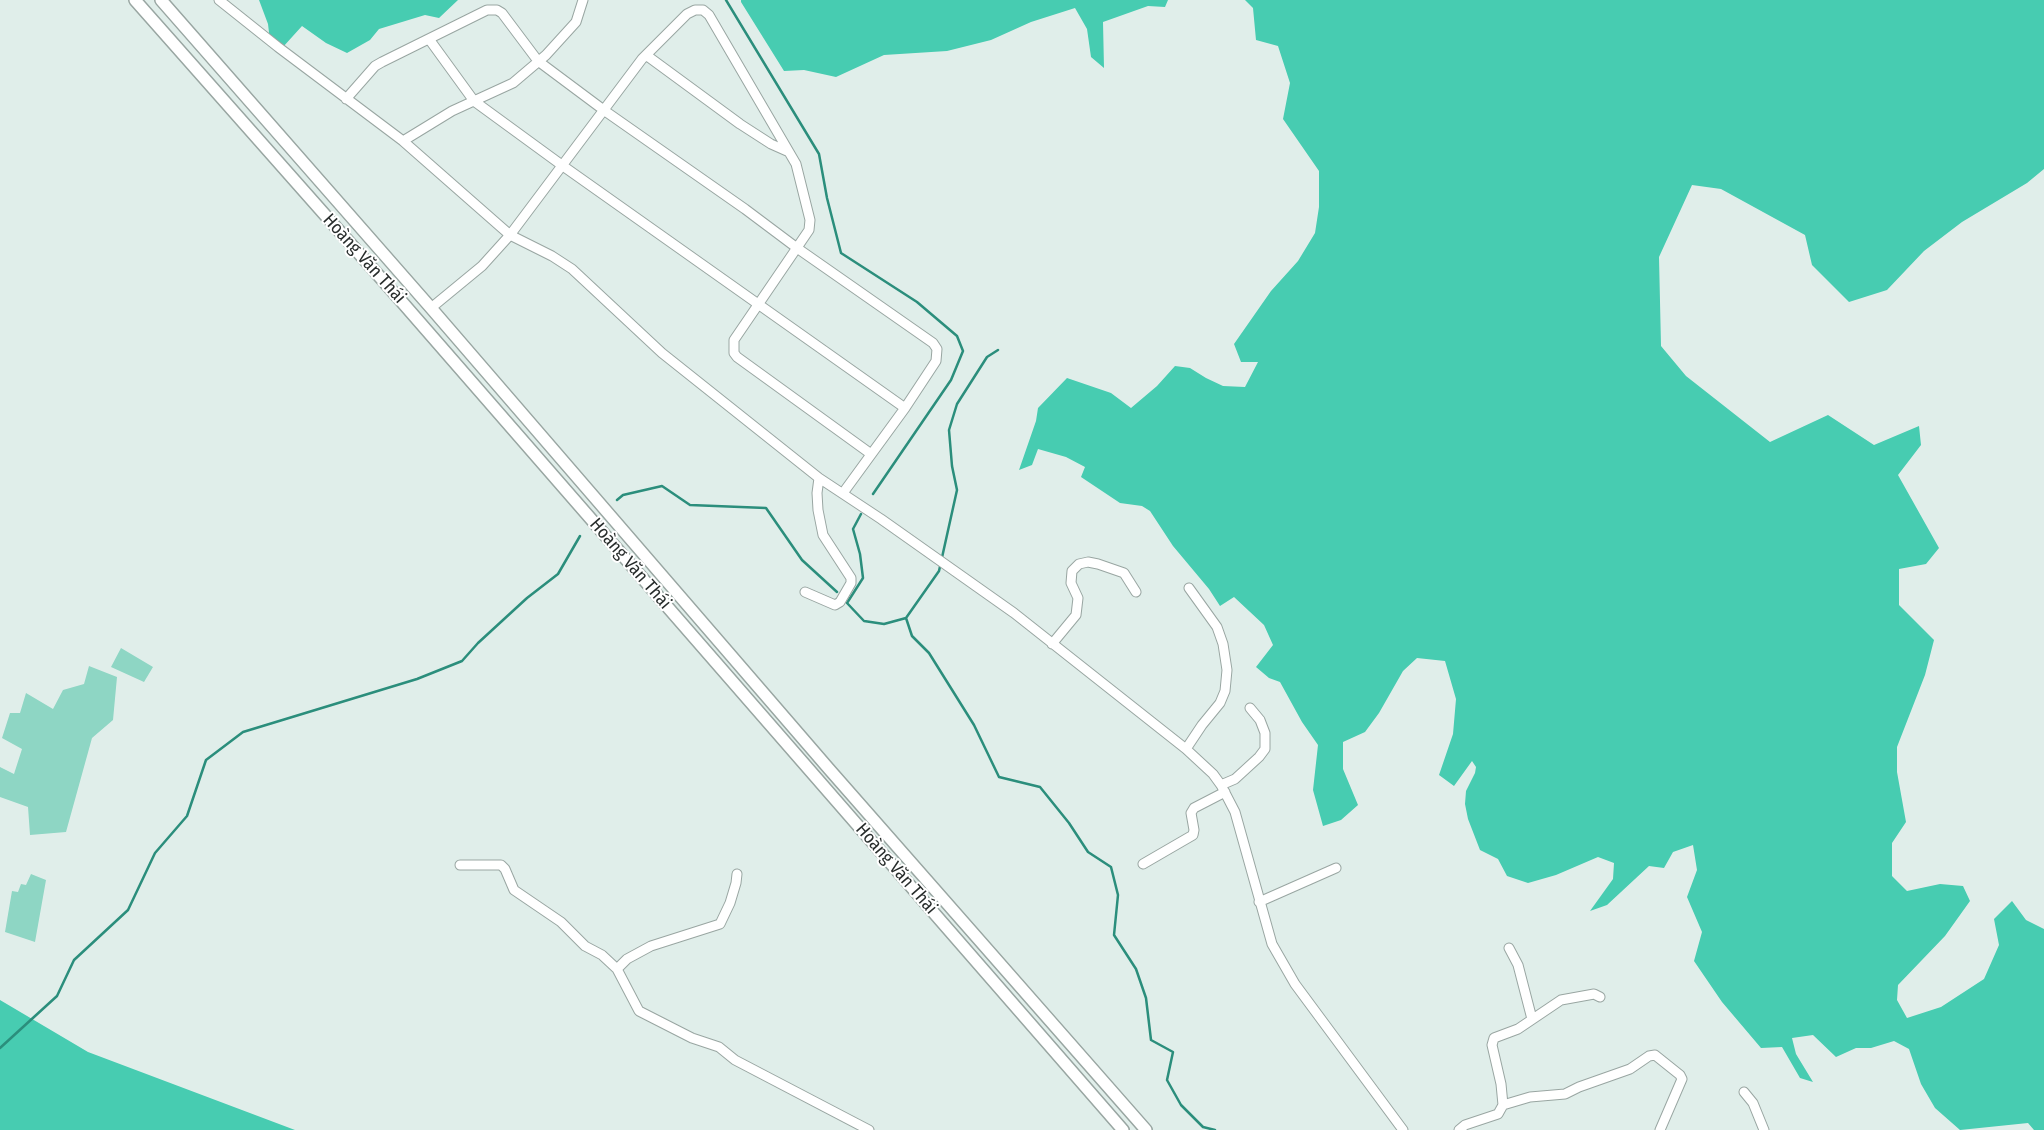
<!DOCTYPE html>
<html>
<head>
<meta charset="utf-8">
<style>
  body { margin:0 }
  canvas { display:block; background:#e0eeea }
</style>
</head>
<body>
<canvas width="2044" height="1130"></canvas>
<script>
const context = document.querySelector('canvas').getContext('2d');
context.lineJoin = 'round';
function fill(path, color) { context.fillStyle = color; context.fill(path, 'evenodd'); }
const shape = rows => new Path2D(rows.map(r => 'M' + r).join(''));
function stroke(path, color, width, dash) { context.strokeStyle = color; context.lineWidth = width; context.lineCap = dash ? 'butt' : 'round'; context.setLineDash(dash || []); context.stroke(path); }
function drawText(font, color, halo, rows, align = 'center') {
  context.font = font + ' "Fira Sans Condensed",sans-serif'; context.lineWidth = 4; context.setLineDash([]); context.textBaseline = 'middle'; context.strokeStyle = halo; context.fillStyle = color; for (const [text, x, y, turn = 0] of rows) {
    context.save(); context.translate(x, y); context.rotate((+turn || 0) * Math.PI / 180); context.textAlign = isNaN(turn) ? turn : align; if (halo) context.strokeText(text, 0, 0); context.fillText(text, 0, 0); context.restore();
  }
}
fill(shape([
  [121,648,153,667,144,682,111,667],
  [89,666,117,677,113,720,92,738,66,832,30,835,28,807,0,797,0,767,14,774,22,749,2,738,10,713,20,713,26,693,53,709,63,690,84,684],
  [31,874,46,880,35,942,5,932,12,891,18,892,21,884,26,885]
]), '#8ed6c4');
fill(shape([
  [259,0,458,0,439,18,425,15,379,29,370,40,347,53,326,43,302,26,283,47,270,41,268,24],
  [741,0,1168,0,1165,7,1148,6,1103,22,1104,68,1091,57,1087,29,1075,8,1031,22,991,40,947,51,884,55,836,77,804,70,784,71,741,2],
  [1245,0,2044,0,2044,169,2027,183,1962,222,1924,251,1887,290,1849,302,1812,265,1805,235,1721,189,1692,185,1659,257,1661,346,1686,376,1770,442,1828,415,1874,445,1919,426,1921,445,1898,475,1939,548,1926,564,1899,569,1899,605,1934,640,1925,675,1897,747,1897,772,1906,822,1892,843,1892,876,1907,891,1940,884,1963,886,1970,901,1945,936,1898,985,1897,1000,1907,1018,1941,1007,1984,979,1999,945,1994,919,2012,901,2026,920,2044,929,2044,1130,2034,1130,2028,1123,1960,1130,1935,1108,1921,1084,1909,1049,1894,1041,1871,1048,1856,1048,1836,1057,1813,1035,1792,1038,1796,1054,1813,1082,1800,1078,1782,1047,1761,1048,1722,1002,1694,961,1702,932,1687,897,1697,870,1693,845,1673,852,1664,868,1649,866,1607,905,1590,911,1613,879,1614,863,1598,857,1556,875,1528,883,1507,876,1498,859,1480,850,1468,819,1465,804,1466,791,1475,773,1476,767,1472,761,1454,786,1439,775,1453,734,1456,699,1445,661,1417,658,1403,671,1379,713,1365,732,1343,742,1343,769,1358,805,1341,820,1323,826,1313,790,1318,745,1302,722,1280,682,1269,678,1256,667,1273,645,1264,625,1234,597,1220,606,1209,589,1173,546,1150,511,1142,506,1120,503,1081,477,1085,467,1066,457,1038,449,1032,465,1019,470,1036,421,1038,408,1067,378,1111,393,1131,408,1157,386,1175,366,1190,368,1206,378,1223,386,1245,387,1258,362,1241,362,1234,344,1271,291,1298,261,1315,233,1319,207,1319,171,1283,119,1290,83,1278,46,1256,40,1253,8],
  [0,1000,88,1052,295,1130,0,1130]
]), '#47ccb1');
stroke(shape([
  [726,0,819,154,827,198,841,253,917,302,957,336,963,351,951,380,873,494],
  [617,500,623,495,662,486,690,505,766,508,802,560,837,592],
  [861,514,853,529,860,554,863,578,847,603,864,621,884,624,906,618,939,571,957,490,952,466,949,430,957,404,987,357,998,350],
  [906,618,912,636,929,653,974,725,999,777,1040,787,1069,823,1088,852,1111,867,1118,895,1114,935,1136,969,1146,998,1151,1040,1173,1052,1167,1080,1181,1105,1203,1127,1215,1130],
  [0,1048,57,996,74,960,128,910,155,853,187,816,206,760,243,732,417,679,462,661,478,643,527,598,558,574,580,536]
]), '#2b8e7c', 2.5);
const minor = shape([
  [219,0,278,47,403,141,510,235,552,256,572,269,662,353,819,478,881,519,1014,613,1186,749,1213,774,1221,785,1235,812,1272,944,1295,984,1403,1130],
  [429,39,474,101,563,166,905,408],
  [646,55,740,124,771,144,789,152],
  [346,99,375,66,382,62,487,10,497,10,502,13,538,61,605,111,745,209,797,248,933,343,937,349,936,361,905,408,843,493],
  [403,141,452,111,513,83,546,55,576,22,583,0],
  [431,308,482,266,510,235,642,59,687,14,695,10,703,10,709,15,796,164,810,220,809,230,734,340,734,353,737,357,871,454],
  [805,592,835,605,840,602,851,583,851,578,823,535,818,510,817,493,819,478],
  [1052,644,1076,615,1078,598,1071,583,1072,571,1079,564,1088,562,1098,564,1124,573,1136,592],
  [1186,749,1202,725,1220,703,1225,691,1227,670,1223,644,1217,627,1189,588],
  [1221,785,1235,779,1259,757,1265,749,1265,733,1260,720,1250,708],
  [1143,864,1193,835,1194,830,1191,813,1194,808,1225,792],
  [460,865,501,865,505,869,514,890,561,922,585,946,602,955,617,969,639,1011,692,1038,719,1047,735,1060,869,1130],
  [1259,902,1336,868],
  [1509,948,1518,965,1532,1019],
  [617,969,627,959,651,946,720,924,730,903,736,883,737,874],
  [1744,1092,1753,1103,1764,1130],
  [1503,1105,1530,1097,1565,1094,1579,1087,1630,1069,1649,1056,1655,1055,1680,1075,1682,1079,1660,1130],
  [1459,1130,1465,1125,1498,1114,1503,1105,1501,1084,1492,1045,1494,1038,1518,1029,1561,1000,1594,994,1600,997]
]);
const major = shape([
  [135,0,402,302,1123,1130],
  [161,0,431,308,829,769,1146,1130]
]);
stroke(minor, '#99a6a2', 11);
stroke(major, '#99a6a2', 14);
stroke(minor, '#fff', 9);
stroke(major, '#fff', 11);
drawText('18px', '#282d2c', '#fff', [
  ["Hoàng Văn Thái",364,259,48],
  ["Hoàng Văn Thái",630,564,49],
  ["Hoàng Văn Thái",896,869,49]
]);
</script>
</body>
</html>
